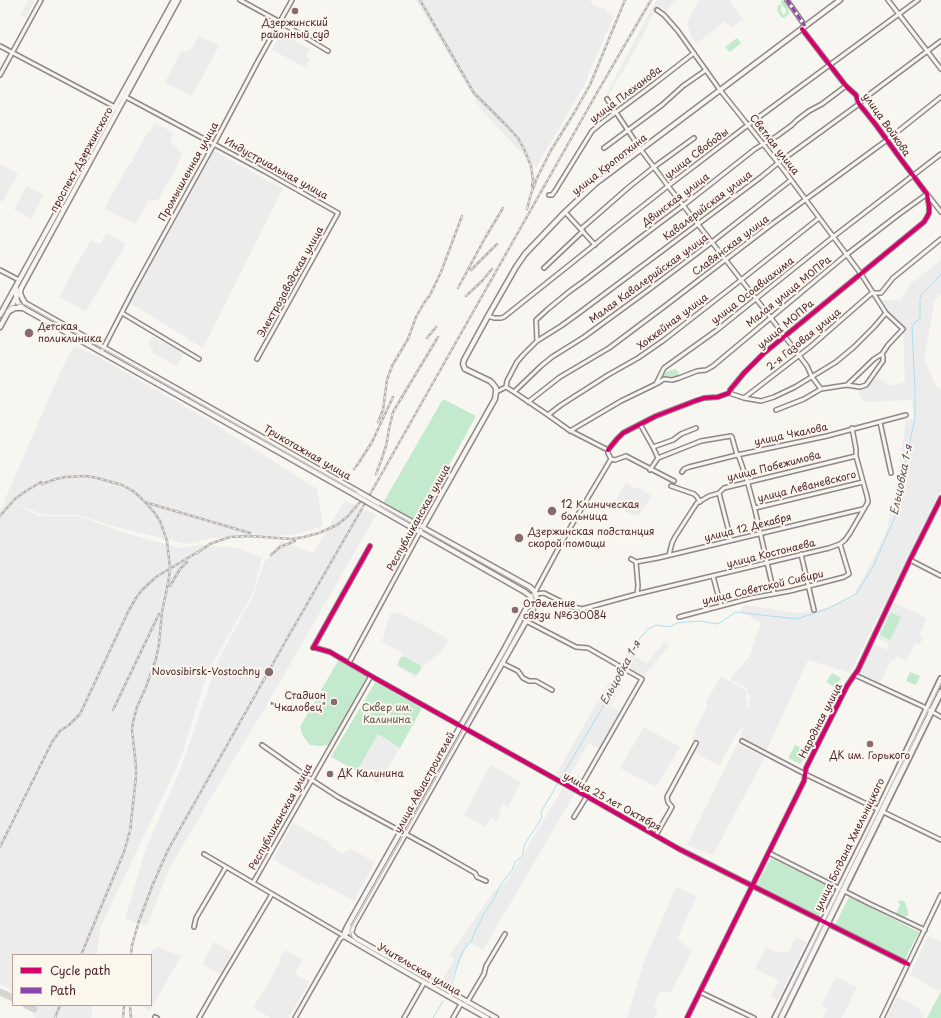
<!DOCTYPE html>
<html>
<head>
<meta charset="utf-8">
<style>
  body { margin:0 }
  #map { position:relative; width:941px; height:1018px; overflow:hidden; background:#f8f6f0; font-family:"Playpen Sans",sans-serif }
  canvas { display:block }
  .legend { position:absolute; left:12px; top:954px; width:140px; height:52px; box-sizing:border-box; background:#fbf7ec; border:1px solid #b4a19f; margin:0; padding:5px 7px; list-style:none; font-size:12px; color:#4a1f2b }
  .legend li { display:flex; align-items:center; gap:8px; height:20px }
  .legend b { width:20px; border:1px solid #b4a19f }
</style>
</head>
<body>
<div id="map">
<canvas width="941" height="1018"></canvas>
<ul class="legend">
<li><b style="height:5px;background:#d6006c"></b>Cycle path</li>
<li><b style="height:5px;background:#8e44ad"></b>Path</li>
</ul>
</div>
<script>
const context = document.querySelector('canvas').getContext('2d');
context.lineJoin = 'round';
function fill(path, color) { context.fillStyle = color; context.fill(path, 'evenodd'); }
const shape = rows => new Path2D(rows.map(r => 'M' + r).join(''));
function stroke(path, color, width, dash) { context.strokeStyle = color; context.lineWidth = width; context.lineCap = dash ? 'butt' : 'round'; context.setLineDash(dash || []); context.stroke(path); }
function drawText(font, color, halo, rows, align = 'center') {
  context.font = font + ' "Playpen Sans",sans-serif'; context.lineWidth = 4; context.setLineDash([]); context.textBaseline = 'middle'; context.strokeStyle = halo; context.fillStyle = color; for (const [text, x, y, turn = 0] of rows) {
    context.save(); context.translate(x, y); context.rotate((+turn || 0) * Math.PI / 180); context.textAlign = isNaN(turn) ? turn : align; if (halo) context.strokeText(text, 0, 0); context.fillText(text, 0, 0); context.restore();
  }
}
fill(shape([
  [28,0,35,0,25,18,20,15],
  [416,0,590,0,594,6,604,8,613,18,582,89,536,168,482,111],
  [656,0,677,0,670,6,667,12,657,7,650,20,643,36,608,96,606,95],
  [699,0,729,0,743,19,732,27,724,22,696,44,691,36,687,22],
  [281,33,310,49,306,57,310,59,306,68,272,50],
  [199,36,219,46,192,96,165,82,181,51,188,51,193,47],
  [155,123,174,133,170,140,172,143,179,151,183,154,177,164,178,165,158,200,148,201,136,224,104,209,128,166,134,161,133,158,148,132,151,131],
  [214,151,255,173,261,177,283,188,203,348,130,303],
  [0,164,18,174,2,202,0,201],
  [27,186,44,195,31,219,14,209],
  [106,233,126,244,86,311,60,297,74,269,91,240,100,244],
  [941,260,941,294,935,299,924,359,936,386,941,389,941,490,850,673,808,660,766,751,740,738,746,719,743,727,736,735,719,766,695,752,698,743,692,739,695,735,695,731,707,707,706,702,721,676,746,690,747,707,750,709,751,708,748,705,751,696,747,692,747,688,730,679,750,656,755,638,761,623,740,611,744,605,798,613,823,609,853,597,886,533,897,479,906,421,914,418,912,400,864,402,858,393,864,387,874,375,891,386,905,382,903,326,886,311,882,306,883,300,901,300,910,284],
  [153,336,184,354,176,366,151,352,153,349,148,345],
  [74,346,93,354,202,416,317,489,323,526,293,535,210,538,186,544,116,527,79,515,44,515,12,502,39,516,79,516,125,533,179,548,200,545,236,548,262,557,253,592,207,674,181,758,100,928,97,955,13,955,13,991,0,984,0,510,6,500,5,499,64,364],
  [626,483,634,488,639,488,652,496,638,516,632,515,614,504],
  [345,500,376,515,262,713,212,796,169,869,147,926,125,919,146,848,179,773,219,658,252,598,264,563,282,541,313,553],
  [894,603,915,612,927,619,920,633,921,637,923,638,920,644,917,644,914,645,906,661,897,656,894,661,891,660,880,683,859,674,874,644,887,650,889,644,877,638],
  [399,613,420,624,420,623,449,640,440,653,424,665,416,678,396,666,404,653,382,642,390,614],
  [664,642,669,645,644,676,621,664,627,653,647,663],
  [609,682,620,688,610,706,621,712,600,749,589,743,566,781,556,774],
  [644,727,680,747,656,787,620,768],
  [378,734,400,748,378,783,357,771],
  [737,744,765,757,713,855,687,845],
  [490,765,521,782,508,807,503,804,498,814,500,815,497,821,491,817,486,827,464,815],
  [564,787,575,793,483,950,469,942,449,984,442,981,454,959,449,956,495,890,505,884],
  [293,823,332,844,331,847,344,854,346,851,351,849,375,862,354,901,322,883,319,886,273,859],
  [676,887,697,896,677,939,692,951,671,992,660,992,654,1006,658,1011,654,1018,627,1018,645,959],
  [928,936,941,942,941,988,939,991,920,981,921,980,910,975],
  [796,937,806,942,778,1000,771,997,779,980,755,969,766,947,779,953,780,951,784,953,789,951],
  [214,942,232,952,229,956,231,958,221,975,202,964],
  [158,947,181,956,150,1011,140,1005,151,1005,151,949,156,950],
  [285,950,303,960,295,974,310,982,288,1018,271,1018,253,1008,280,963,279,960],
  [836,977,857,987,842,1018,823,1018,827,1009,821,1006],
  [897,997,919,1008,919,1011,924,1014,922,1018,887,1018],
  [38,1005,93,1005,91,1018,37,1018,33,1016]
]), '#ececed');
fill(shape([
  [782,0,785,0,789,6,788,11,790,13,784,18,781,17,777,10,778,6,780,4,781,5,781,11,783,15,786,13,786,9,784,8,780,2],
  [737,38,741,43,730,52,725,47],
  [675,369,678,371,680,376,679,376,669,377,664,377,662,375,666,372],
  [443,399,476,416,418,522,383,503],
  [891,612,901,617,890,640,880,635],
  [401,657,405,657,420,665,421,668,417,674,414,674,399,666,398,663],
  [339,659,368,676,329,745,320,746,310,745,303,736,300,727],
  [910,672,920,676,916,685,906,681],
  [832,673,841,678,835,687,826,682],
  [375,682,422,708,400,748,378,734,357,771,331,757],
  [795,745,808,751,800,764,788,758],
  [771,858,833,888,819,916,757,884],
  [849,897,919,932,905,959,835,925],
  [902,900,905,902,908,912,908,916,905,917,896,913,900,905,898,902,898,901],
  [941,991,941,1018,927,1018]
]), '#c3eacd');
stroke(shape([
  [920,299,922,294,941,274],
  [450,989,459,961,463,951,472,940,473,936,480,922,483,915,494,899,500,886,512,870,515,862,520,858,523,854,524,847,526,842,542,818,541,812,634,654,640,638,648,629,657,625,670,627,677,623,699,621,717,624,723,621,735,612,797,619,827,609,856,594,873,567,898,510,904,469,915,418,915,390,912,327,915,322,920,319,920,301],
  [433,1018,443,1001]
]), '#acdeee', 1);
stroke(shape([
  [0,992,13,998],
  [26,1005,34,1009]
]), '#d8d4d0', 7);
const minor = shape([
  [240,0,280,22,328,51],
  [787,0,805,26],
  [888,0,941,69],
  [657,10,664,15,678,31,720,90,783,169,861,274,886,313,874,327,854,347,836,362,795,387,774,397,761,401,744,398,729,393],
  [0,46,117,108],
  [0,75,41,0],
  [124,96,264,171,338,213,257,359],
  [607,99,641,150,668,186,771,318,807,366,812,377,821,389],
  [604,148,662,105,683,86,706,70],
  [549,195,552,195,555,191,592,131,604,121,654,84,694,53],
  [565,212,595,245],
  [581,229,629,187,654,167,694,138],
  [544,268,583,231],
  [0,270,19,280],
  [874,293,881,293,893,278,941,239],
  [122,313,199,359],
  [488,316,494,318,501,318,504,317,593,246,611,231,668,186,748,125,918,0],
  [537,341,536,320,548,309,570,291,584,281,657,225,684,205,755,149,777,136,792,125,797,120,809,111,822,104,846,86],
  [103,349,134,289,214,144,258,61,292,0],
  [658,383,664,379,672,380,679,378,697,371,706,370,713,366,846,255,898,215,927,194,941,212],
  [847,385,860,387,866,385,883,361,883,357,882,354],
  [506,387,514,392,541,366,552,357,584,337,647,291,712,242,791,180],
  [496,392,506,387,507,381,517,362,523,355,537,341,561,326,579,313,761,177,778,163,859,104,866,97,941,41],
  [514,392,548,415,561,405,608,375,638,358,664,340,741,280,819,218],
  [744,398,810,347,873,292],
  [528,402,560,377,609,348,665,306,772,224,887,140,941,97],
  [776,410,804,399,821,389,847,385,874,359,882,354,888,345,903,329,886,313],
  [548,415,569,430,608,450,608,453,611,459,615,460,626,456,674,481],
  [880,422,891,473],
  [640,424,653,447,658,458,650,470],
  [570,431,621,401,656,384,664,368,717,330,833,237,941,154],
  [653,447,673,440,681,434,696,428],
  [608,450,617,439,623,433,656,416,695,401,704,398,718,397,729,393,730,390,744,373,763,354,924,222,927,217,929,213,929,206,927,194,900,158,876,125,864,110,859,104,856,95,846,86,802,29],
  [658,458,701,441,731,436,732,437,737,455,739,457,747,480,755,510,774,593],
  [682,472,684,469,689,467,737,455,827,436,906,415],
  [671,486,694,494,697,497,700,502],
  [719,493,731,540],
  [755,508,863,482],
  [370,546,313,648,316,648,330,652,371,676,595,801,679,849,908,964],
  [801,554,814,610],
  [669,555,672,543,675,537,693,509,697,503,709,496,719,493,724,488,856,456],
  [631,559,636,562],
  [910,560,941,576],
  [636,562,658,558,863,509],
  [636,562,638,586,637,594],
  [713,576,721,606],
  [535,592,564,538,611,459],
  [536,594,544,593,570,606,582,609,637,594,829,548,840,544,845,540,850,533,868,502,867,496,856,456,856,449,852,428],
  [679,617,751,598,790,591,844,577,849,574,840,544],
  [526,621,576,647,588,648,642,679,578,791],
  [349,663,421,530],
  [502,663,518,671,523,678,529,681,536,681,552,690],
  [855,675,922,706,941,717],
  [742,741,805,774,941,840],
  [262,745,312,780,338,797,435,850,475,873,477,877,486,881],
  [574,817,587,796],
  [656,835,672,807,668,802,667,797,696,743],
  [769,853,870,904,925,930],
  [204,854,344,936,340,939,295,1018],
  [253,883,371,676],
  [194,927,196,918,226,867],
  [700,992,754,1018],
  [465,1006,484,974,486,966,505,934],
  [155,1017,157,1018],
  [199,1018,219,983,272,894],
  [404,1018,424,983],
  [453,1018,461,1004],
  [687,1018,804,781,806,768,847,686,851,680,858,670,910,560,941,498],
  [882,1018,941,895]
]);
const major = shape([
  [16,286,16,297,18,303,23,308,357,496],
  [21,288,20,293,22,298,25,303,359,492],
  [20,290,178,0],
  [8,312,15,308,22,308],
  [0,315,174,0],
  [0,327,17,296],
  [376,507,525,592,530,596,531,600],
  [423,527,495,399,496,392,496,388,493,384,490,381,465,369,463,364,464,360,488,316,516,267,525,254,565,212,595,184,840,0],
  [353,927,351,933,355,938,496,1018],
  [344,934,347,927,401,831,505,648,535,592],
  [344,936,353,926,529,616,536,603,537,599,535,592,530,587,378,503],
  [344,936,406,972,487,1018]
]);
const highway = shape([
  [775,1018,877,813,941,679],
  [781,1018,941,692]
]);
stroke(minor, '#918787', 6);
stroke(major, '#918787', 7);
stroke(highway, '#918787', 8);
stroke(minor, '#f6f5f1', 3);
stroke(major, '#f6f5f1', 4);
stroke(highway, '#f6f5f1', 4.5);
stroke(shape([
  [0,320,5,311,11,306,19,304,26,305,475,559,529,590,532,592,534,598,532,604,467,723,352,926,350,930,352,937,356,941,492,1018],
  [777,1018,878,813,941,683]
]), '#b8b3b1', 1);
const rail = shape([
  [420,0,474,93,506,125,518,138,524,149,531,166,533,180,532,186],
  [527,209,531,194,537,178,550,152,574,113,590,85,625,0],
  [471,270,497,244],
  [458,288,485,238,503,208],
  [466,296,482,281,492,269],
  [427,338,436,327],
  [378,422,383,410,387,380,392,366,408,339,416,317,424,303,430,295,441,272,462,216],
  [354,469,358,464,372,442,393,397],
  [376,474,381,461,386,446,389,429,393,412,438,337],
  [42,484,56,479,65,477,87,476,97,478,122,485,133,491,140,497,154,512,160,521,167,541,170,567,169,578,162,612,159,644,156,659,146,687,137,707,133,722,132,730,136,766,136,777,130,831],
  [147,502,151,504,250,533],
  [0,516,15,499,26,491,41,482],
  [197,553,210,544,221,540,230,537,249,536,292,539,304,537,319,533,337,525,347,517,361,501],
  [271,555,280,547,295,541],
  [170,586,180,569,187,562],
  [113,710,159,614],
  [0,847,52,742,60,731,69,725,80,714,129,610,136,598,142,590,156,577,201,550],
  [81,955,124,852,131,827],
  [131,955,132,945,139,921,153,884,168,850,284,644,360,512,598,91,651,0],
  [130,1005,131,1018],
  [55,1018,60,1005],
  [123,1018,124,1005]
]);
stroke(rail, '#b8b3b1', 2.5);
stroke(rail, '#fbf7ec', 1, [3]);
const majorBridge = shape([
  [359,492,378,503],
  [357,496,376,507]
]);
stroke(majorBridge, '#918787', 7, []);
stroke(majorBridge, '#f6f5f1', 4);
stroke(shape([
  [787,0,805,26]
]), '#8e44ad', 3, [6, 3]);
stroke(shape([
  [608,450,617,439,623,433,656,416,695,401,704,398,718,397,729,393,730,390,744,373,763,354,924,222,927,217,929,213,929,206,927,194,900,158,876,125,864,110,859,104,856,95,846,86,802,29],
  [370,546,313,648,316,648,330,652,371,676,595,801,679,849,908,964],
  [687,1018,804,781,806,768,847,686,851,680,858,670,910,560,941,498]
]), '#d6006c', 4);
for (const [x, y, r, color] of [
  [295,11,4,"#876a70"],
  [29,333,5,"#876a70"],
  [552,511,5,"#876a70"],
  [519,538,5,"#876a70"],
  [515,610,4,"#876a70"],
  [269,672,5,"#876a70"],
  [334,702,4,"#876a70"],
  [870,744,4,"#876a70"],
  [330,774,4,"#876a70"]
]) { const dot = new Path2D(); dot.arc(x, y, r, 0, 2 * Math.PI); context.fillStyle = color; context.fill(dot); stroke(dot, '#fbf7ec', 1.5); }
drawText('10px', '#4a1f2b', '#fbf7ec', [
  ["Дзержинский",295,23,"center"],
  ["районный суд",295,35,"center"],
  ["Детская",38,327],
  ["поликлиника",38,339],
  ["12 Клиническая",561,505],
  ["больница",561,517],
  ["Дзержинская подстанция",528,532],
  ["скорой помощи",528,544],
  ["Отделение",523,604],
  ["связи №630084",523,616],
  ["Novosibirsk-Vostochny",260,672,"right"],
  ["Стадион",326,696,"right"],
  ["\"Чкаловец\"",326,708,"right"],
  ["ДК им. Горького",870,756,"center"],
  ["ДК Калинина",338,774]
], 'left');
drawText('10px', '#4a1f2b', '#fbf7ec', [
  ["улица Плеханова",626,95,-37],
  ["улица Войкова",886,125,55],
  ["Светлая улица",774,145,52],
  ["улица Свободы",697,154,-37],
  ["проспект Дзержинского",82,160,-61],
  ["улица Кропоткина",610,165,-38],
  ["Индустриальная улица",276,169,29],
  ["Промышленная улица",189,172,-61],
  ["Двинская улица",676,200,-37],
  ["Кавалерийская улица",708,206,-37],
  ["Славянская улица",731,246,-37],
  ["Малая Кавалерийская улица",649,279,-36],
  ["Электрозаводская улица",291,282,-61],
  ["улица Осоавиахима",753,291,-38],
  ["Малая улица МОПРа",789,292,-39],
  ["Хоккейная улица",673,322,-37],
  ["улица МОПРа",786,325,-40],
  ["2-я Газовая улица",804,340,-39],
  ["улица Чкалова",791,435,-12],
  ["Трикотажная улица",307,453,30],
  ["улица Побежимова",774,467,-14],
  ["улица Леваневского",807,487,-14],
  ["Республиканская улица",419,518,-61],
  ["улица 12 Декабря",748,528,-14],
  ["улица Костонаева",771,554,-14],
  ["улица Советской Сибири",763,588,-13],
  ["Народная улица",821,721,-63],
  ["улица Авиастроителей",425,783,-61],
  ["улица 25 лет Октября",612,802,29],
  ["Республиканская улица",281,817,-61],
  ["улица Богдана Хмельницкого",850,845,-64],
  ["Учительская улица",419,970,30]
]);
drawText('10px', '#5e504c', '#fbf7ec', [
  ["Сквер им.",387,708],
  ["Калинина",387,720]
]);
drawText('italic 11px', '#5e5565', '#fbf7ec', [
  ["Ельцовка 1-я",902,480,-78],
  ["Ельцовка 1-я",621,673,-61]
]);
</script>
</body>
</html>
